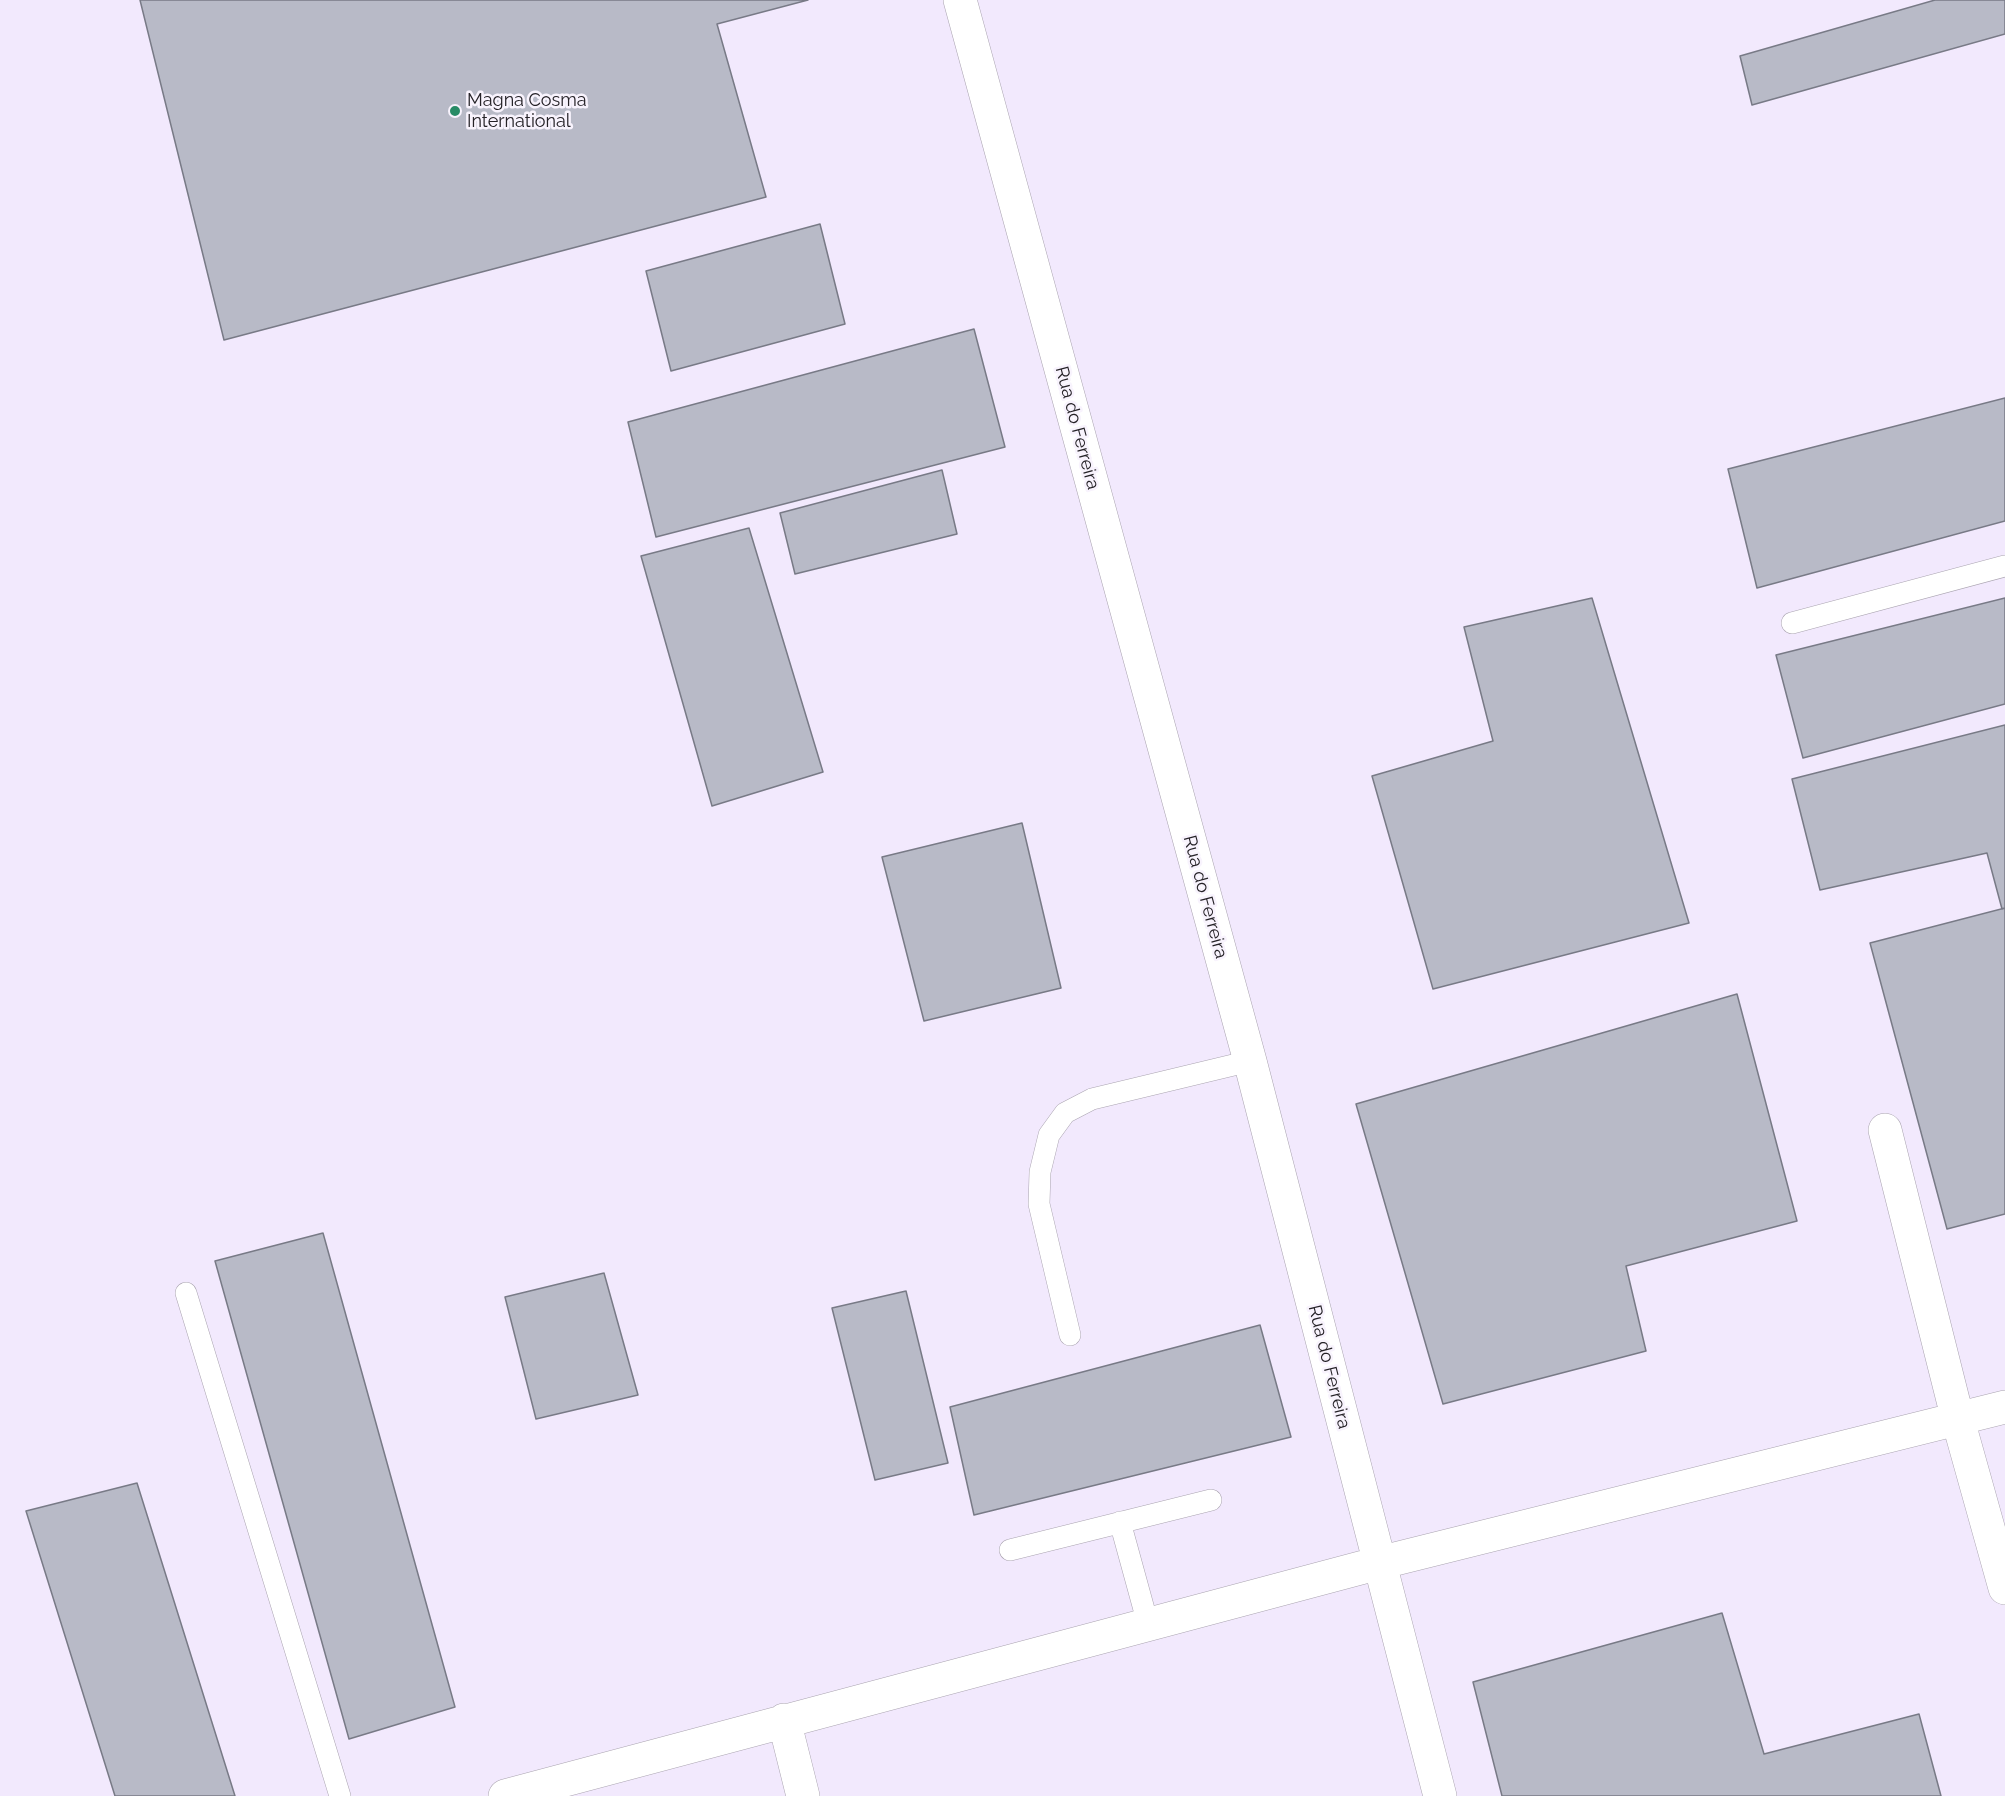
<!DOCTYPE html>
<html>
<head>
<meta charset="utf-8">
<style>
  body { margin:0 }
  canvas { display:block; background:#f8f3fd }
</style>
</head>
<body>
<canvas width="2005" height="1796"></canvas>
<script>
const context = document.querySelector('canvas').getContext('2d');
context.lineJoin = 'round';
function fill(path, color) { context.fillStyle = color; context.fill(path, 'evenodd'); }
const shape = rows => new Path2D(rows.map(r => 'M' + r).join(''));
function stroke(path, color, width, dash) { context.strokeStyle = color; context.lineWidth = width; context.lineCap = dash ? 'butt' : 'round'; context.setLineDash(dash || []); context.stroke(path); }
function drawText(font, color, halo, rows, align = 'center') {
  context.font = font + ' Raleway,sans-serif'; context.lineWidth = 5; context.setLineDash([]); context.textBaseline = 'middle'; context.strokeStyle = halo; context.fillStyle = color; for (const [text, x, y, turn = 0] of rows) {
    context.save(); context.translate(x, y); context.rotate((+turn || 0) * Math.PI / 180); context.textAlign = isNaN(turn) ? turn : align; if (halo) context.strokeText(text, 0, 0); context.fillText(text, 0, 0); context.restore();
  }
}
fill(shape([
  [0,0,2005,0,2005,1796,0,1796]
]), '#f2e9fd');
const building = shape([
  [140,0,808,0,717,24,766,197,224,340,140,0],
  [1935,0,2005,0,2005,34,1752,105,1740,56,1935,0],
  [820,224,845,324,671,371,646,271,820,224],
  [974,329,1005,447,656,537,628,422,974,329],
  [2005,398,2005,521,1757,588,1728,469,2005,398],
  [942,470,957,534,795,574,780,513,942,470],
  [749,528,823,772,712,806,641,556,749,528],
  [1592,598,1689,923,1433,989,1372,776,1493,741,1464,627,1592,598],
  [2005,598,2005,704,1803,758,1776,655,2005,598],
  [2005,725,2005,908,2002,909,1987,853,1820,890,1792,779,2005,725],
  [1022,823,1061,988,924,1021,882,857,1022,823],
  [2005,908,2005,1214,1947,1229,1870,943,2005,908],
  [1737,994,1797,1221,1626,1266,1646,1351,1443,1404,1356,1104,1737,994],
  [323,1233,455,1707,349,1739,215,1261,323,1233],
  [604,1273,638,1395,536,1419,505,1297,604,1273],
  [906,1291,948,1463,875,1480,832,1308,906,1291],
  [1260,1325,1291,1437,974,1515,950,1407,1260,1325],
  [137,1483,235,1796,115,1796,26,1511,137,1483],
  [1722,1613,1764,1754,1919,1714,1941,1796,1502,1796,1473,1682,1722,1613]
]);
fill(building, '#b8bac7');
stroke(building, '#787a86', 1.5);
const service = shape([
  [1792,623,2005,566],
  [186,1293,340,1796],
  [1070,1335,1039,1204,1040,1172,1049,1135,1065,1113,1092,1099,1250,1061],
  [1120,1522,1148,1624],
  [1010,1550,1211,1500]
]);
const minor = shape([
  [960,0,1250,1061,1440,1796],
  [1885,1130,1958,1420,2005,1588],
  [784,1720,803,1796],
  [505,1796,1379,1563,2005,1407]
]);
stroke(service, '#aba5b1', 22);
stroke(minor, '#aba5b1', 34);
stroke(service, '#fff', 21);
stroke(minor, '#fff', 33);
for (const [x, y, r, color] of [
  [455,111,6,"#288b66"]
]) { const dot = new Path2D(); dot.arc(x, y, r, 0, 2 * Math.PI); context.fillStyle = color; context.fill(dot); stroke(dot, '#f8f3fd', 2); }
drawText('18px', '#252227', '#f8f3fd', [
  ["Magna Cosma",467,101],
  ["International",467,122]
], 'left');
drawText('18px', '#252227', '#f8f3fd', [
  ["Rua do Ferreira",1077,428,75],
  ["Rua do Ferreira",1205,897,75],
  ["Rua do Ferreira",1329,1367,76]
]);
</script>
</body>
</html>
